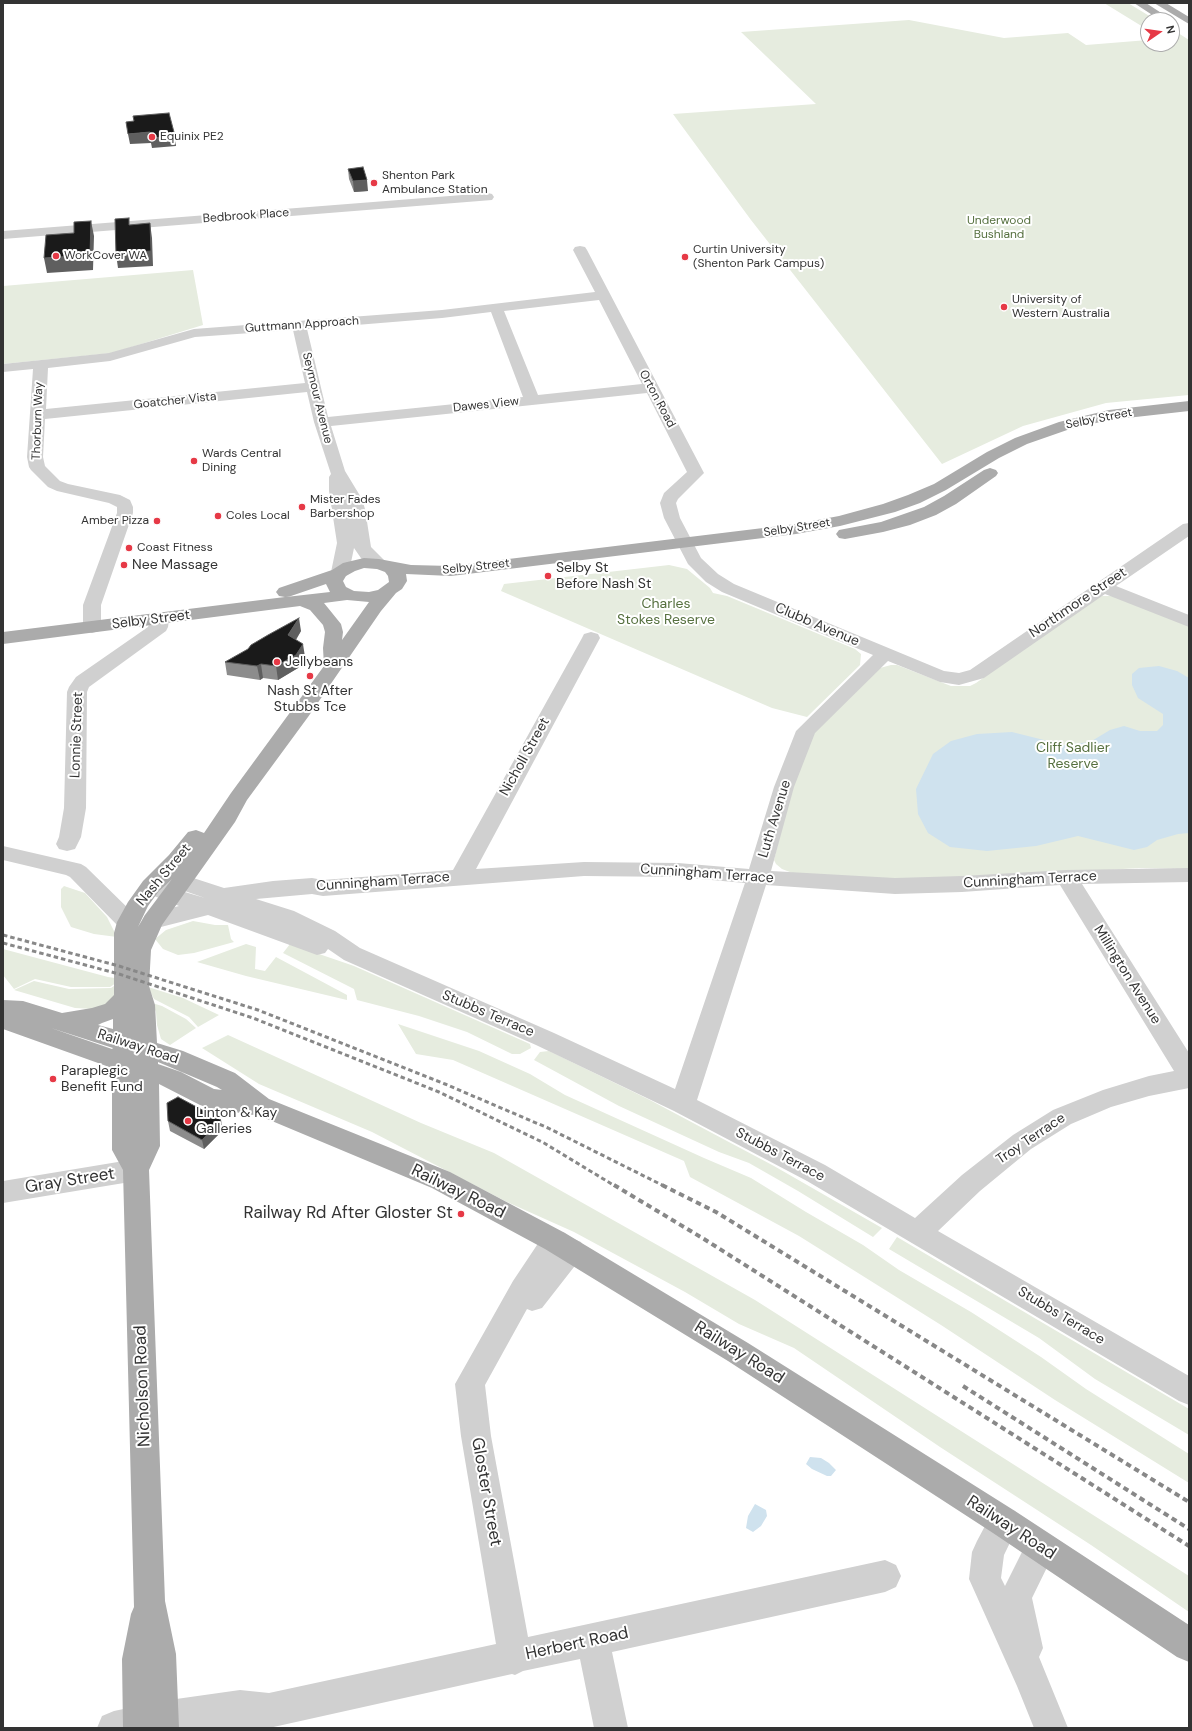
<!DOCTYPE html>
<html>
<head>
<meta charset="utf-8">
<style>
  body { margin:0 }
  #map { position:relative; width:1192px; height:1731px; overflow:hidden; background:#fff; font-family:"DM Sans",sans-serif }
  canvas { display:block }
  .frame { position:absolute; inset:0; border:4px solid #333; pointer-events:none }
  .north { position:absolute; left:1140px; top:12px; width:40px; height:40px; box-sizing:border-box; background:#fff; border:1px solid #adadad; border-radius:50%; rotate:77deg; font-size:11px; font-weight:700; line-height:16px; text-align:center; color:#333 }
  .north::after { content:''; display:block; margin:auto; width:14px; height:18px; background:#e63946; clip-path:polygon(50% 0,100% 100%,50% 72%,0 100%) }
</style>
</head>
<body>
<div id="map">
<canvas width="1192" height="1731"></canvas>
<div class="frame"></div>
<div class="north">N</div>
</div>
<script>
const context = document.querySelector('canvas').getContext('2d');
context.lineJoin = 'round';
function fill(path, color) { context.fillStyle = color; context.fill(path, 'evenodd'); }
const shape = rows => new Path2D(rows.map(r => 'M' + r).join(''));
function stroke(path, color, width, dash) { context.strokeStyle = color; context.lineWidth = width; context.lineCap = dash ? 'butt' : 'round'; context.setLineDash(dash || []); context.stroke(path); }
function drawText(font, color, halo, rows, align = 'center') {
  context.font = font + ' "DM Sans",sans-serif'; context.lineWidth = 4; context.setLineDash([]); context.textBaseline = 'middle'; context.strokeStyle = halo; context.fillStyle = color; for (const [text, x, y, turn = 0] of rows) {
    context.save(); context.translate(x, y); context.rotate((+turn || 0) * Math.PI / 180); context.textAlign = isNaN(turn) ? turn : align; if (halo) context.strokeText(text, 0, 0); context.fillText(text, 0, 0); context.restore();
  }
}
fill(shape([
  [1104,3,1128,3,1156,20,1148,20,1148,30],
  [909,20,1004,38,1068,33,1086,45,1148,40,1148,44,1172,44,1172,29,1189,40,1189,395,1106,403,1023,426,942,464,751,220,673,114,816,104,741,32],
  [193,270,203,325,112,353,3,364,3,286],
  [669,565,687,569,710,588,713,593,727,596,855,649,861,654,860,665,807,717,772,708,501,591,504,584],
  [1102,596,1114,596,1189,625,1189,869,1139,868,958,879,894,880,795,874,782,869,776,864,774,860,798,763,813,734,880,668,891,665,897,665,951,686,970,686,976,683,1096,598],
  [64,886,85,893,107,917,117,937,94,934,71,927,61,907,61,889],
  [193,921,215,925,228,925,231,939,234,942,194,953,178,955,163,949,155,939,166,930],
  [246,944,256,947,255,969,265,971,276,957,347,995,347,1000,246,976,197,962],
  [290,944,354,966,530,1044,531,1048,520,1054,512,1054,467,1032,419,1016,357,1000,354,989,283,953],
  [3,949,108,977,122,979,110,987,71,987,35,979,14,989,3,975],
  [34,981,69,989,111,988,120,982,119,992,105,1006,93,1009,75,1008,14,990],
  [148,987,183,998,219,1015,198,1027,189,1017,154,999],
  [152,1003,162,1006,186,1019,196,1028,170,1045,161,1039,157,1025,156,1012],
  [398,1024,479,1051,530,1074,565,1095,704,1158,751,1178,806,1212,863,1245,899,1270,971,1312,1041,1357,1086,1389,1189,1454,1189,1483,1055,1400,941,1325,799,1236,690,1177,684,1161,453,1060,416,1054],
  [228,1035,421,1123,494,1153,755,1300,1189,1576,1189,1612,1091,1545,940,1447,794,1348,739,1324,685,1292,574,1232,507,1202,372,1132,259,1084,202,1048],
  [549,1051,648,1099,774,1166,882,1228,873,1237,798,1191,749,1163,719,1152,619,1106,534,1060,540,1052],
  [897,1237,1189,1409,1189,1435,1095,1379,1039,1338,889,1249]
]), '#e6ecdf');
fill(shape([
  [1159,666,1177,671,1189,678,1189,833,1178,834,1157,840,1147,847,1134,850,1078,836,1036,846,987,851,950,847,928,833,918,814,916,789,933,754,951,741,977,734,1012,732,1064,745,1090,742,1110,730,1124,726,1140,731,1157,731,1163,725,1163,714,1138,698,1132,685,1132,674,1139,668],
  [810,1457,821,1458,829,1463,836,1470,831,1476,827,1476,812,1469,806,1464],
  [755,1504,766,1510,767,1516,761,1526,753,1532,746,1528,748,1516]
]), '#cfe2ee');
fill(shape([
  [488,193,492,194,494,197,492,200,3,239,3,231,488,193],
  [580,246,585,247,587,250,704,473,678,499,676,503,680,518,701,558,718,574,734,584,944,671,959,673,970,670,1183,524,1189,523,1189,536,1116,586,1189,615,1189,627,1105,594,984,678,959,685,940,682,888,661,815,733,794,787,771,871,895,878,962,876,1066,870,1189,868,1189,882,1082,884,1189,1053,1189,1088,1149,1096,1111,1107,1071,1124,1031,1149,980,1191,938,1231,1189,1376,1189,1405,1179,1401,807,1181,674,1111,536,1045,344,960,328,949,325,953,317,955,208,915,153,929,145,927,142,921,145,915,179,906,144,892,141,887,144,882,150,880,153,874,161,872,181,874,224,888,273,881,312,878,323,880,453,870,582,638,584,634,591,632,598,634,600,638,476,869,584,862,678,863,749,869,774,787,796,731,873,655,722,592,706,582,688,564,664,518,660,503,664,493,687,472,647,393,331,426,345,471,362,499,365,509,371,547,388,564,385,568,379,569,373,568,363,561,354,548,349,572,346,576,340,577,334,576,331,572,337,543,329,491,329,477,331,474,314,422,307,392,45,419,43,457,45,466,60,481,68,484,120,495,130,500,133,507,133,513,101,605,101,627,99,631,92,633,85,631,83,627,83,605,117,513,117,507,109,503,57,491,48,487,31,470,29,467,27,457,33,369,3,372,3,364,109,353,194,329,442,310,595,292,573,250,575,247,580,246],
  [599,300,642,384,538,395,504,311,599,300],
  [491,312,523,397,328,417,307,329,442,318,491,312],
  [293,330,305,383,46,409,48,368,110,361,195,337,293,330],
  [584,876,678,877,745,883,675,1089,554,1033,360,948,335,931,294,911,256,899,312,894,323,896,584,876],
  [766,885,895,894,962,892,1060,885,1174,1071,1149,1076,1103,1090,1053,1110,1013,1135,962,1175,915,1218,825,1165,697,1100,766,885],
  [176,889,179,889,205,898,178,890,176,889],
  [160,613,167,615,169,619,168,627,166,631,89,687,87,692,86,808,81,837,75,849,67,851,59,849,56,844,59,837,64,808,67,692,69,687,76,677,148,627,153,615,160,613],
  [3,846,81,864,86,867,136,916,139,922,136,928,128,930,120,928,70,877,66,875,3,860,3,846],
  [136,1159,145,1162,149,1170,145,1178,136,1181,3,1203,3,1181,136,1159],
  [555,1230,565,1233,568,1239,571,1238,581,1242,585,1250,581,1258,542,1308,532,1311,527,1309,485,1385,491,1436,528,1637,885,1560,896,1565,901,1576,896,1587,885,1592,612,1652,628,1728,594,1728,580,1659,523,1671,515,1675,512,1674,269,1728,97,1728,102,1716,114,1711,162,1701,240,1690,269,1693,496,1644,461,1436,455,1384,513,1281,545,1233,555,1230],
  [1004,1507,1015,1511,1020,1522,1004,1555,1001,1578,1005,1586,1030,1536,1041,1531,1052,1536,1057,1547,1032,1598,1043,1648,1039,1657,1068,1728,1034,1728,1017,1686,969,1579,972,1552,977,1541,993,1511,1004,1507]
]), '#d0d0d0');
fill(shape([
  [1134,3,1146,3,1172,20,1160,20,1134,3],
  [1154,3,1166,3,1189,17,1189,24,1154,3],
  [1189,401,1189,411,1109,420,1070,429,1027,444,999,458,946,490,920,503,895,512,840,526,796,534,451,576,406,574,407,581,402,589,396,593,381,611,308,717,247,800,235,822,162,925,151,950,149,986,155,1005,157,1043,183,1051,235,1073,269,1099,450,1172,565,1233,748,1343,1015,1511,1189,1625,1189,1662,1177,1657,993,1533,728,1361,545,1249,432,1188,260,1116,209,1108,200,1105,159,1084,160,1146,149,1170,165,1601,176,1654,179,1728,123,1728,122,1659,131,1614,134,1607,123,1170,112,1150,112,1068,3,1029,3,1000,23,1001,62,1013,92,1008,105,1004,114,995,114,933,117,922,128,902,143,881,169,855,188,832,196,830,204,833,231,793,324,666,323,648,325,632,323,625,310,610,300,606,3,644,3,632,285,597,279,596,276,592,279,588,332,570,343,563,364,558,379,559,411,565,451,566,796,524,839,516,883,504,908,495,934,484,987,452,1015,438,1059,422,1109,410,1189,401],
  [364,568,377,569,385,572,388,576,389,582,378,590,369,592,354,591,346,587,343,581,346,576,355,571,364,568],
  [326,584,330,592,286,597,291,596,326,584],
  [347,600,369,602,342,640,343,632,341,624,324,603,347,600],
  [172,879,145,915,138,927,148,906,159,891,172,879],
  [113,1019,113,1029,98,1025,102,1023,113,1019],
  [51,1028,113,1048,112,1049,51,1028],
  [158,1062,217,1087,222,1090,214,1089,181,1072,158,1064,158,1062],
  [990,468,996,470,998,473,996,476,956,504,936,515,910,525,883,532,845,539,839,538,836,534,839,530,881,522,924,507,944,496,984,470,990,468]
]), '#ababab');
stroke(shape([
  [3,935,119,966,258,1010,445,1084,548,1128,664,1186],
  [3,943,119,974,253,1018,439,1092,544,1143,615,1186]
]), '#888', 3, [4.5, 3]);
stroke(shape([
  [614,1185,704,1239,1189,1546],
  [662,1185,716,1212,1189,1502],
  [963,1386,1189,1529]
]), '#888', 4, [5.5, 4]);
fill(shape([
  [348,169,368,191,354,192,349,179],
  [301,631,296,640,305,657,298,668,278,680,263,678,260,680,227,675,225,662],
  [168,1121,223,1130,204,1149,170,1131]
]), '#8c8c8c');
fill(shape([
  [150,132,175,136,176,146,152,148,151,143,130,144,128,134],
  [367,180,368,191,354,192,353,181],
  [91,221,94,236,93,270,47,273,44,258],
  [150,223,152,238,153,266,118,268,116,254],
  [299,618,301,631,290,649,288,635],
  [303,644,305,657,298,668,278,680,276,666],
  [261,664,263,678,260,680,257,666],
  [221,1120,223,1130,204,1149,202,1140]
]), '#5f5f5f');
const building = shape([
  [169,113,175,136,151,138,150,132,128,134,126,122,134,121,133,116,169,113],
  [363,167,367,180,353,181,348,169,363,167],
  [129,218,129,225,150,223,151,251,116,254,115,219,129,218],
  [91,221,90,255,44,258,46,235,74,233,74,222,91,221],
  [299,618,288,635,303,644,296,655,276,666,261,664,257,666,225,662,248,649,251,645,268,635,299,618],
  [178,1097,221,1120,202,1140,168,1121,167,1103,178,1097]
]);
fill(building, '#1a1a1a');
stroke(building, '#5f5f5f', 1);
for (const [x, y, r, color] of [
  [152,137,4,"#e63946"],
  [374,183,4,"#e63946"],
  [56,256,4,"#e63946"],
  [685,257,4,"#e63946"],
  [1004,307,4,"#e63946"],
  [194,461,4,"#e63946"],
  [302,507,4,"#e63946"],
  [218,516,4,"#e63946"],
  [157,521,4,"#e63946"],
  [129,548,4,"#e63946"],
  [124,565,4,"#e63946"],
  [548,576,4,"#e63946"],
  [277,662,4,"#e63946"],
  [310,676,4,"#e63946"],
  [53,1079,4,"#e63946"],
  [188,1121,4,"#e63946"],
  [461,1214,4,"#e63946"]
]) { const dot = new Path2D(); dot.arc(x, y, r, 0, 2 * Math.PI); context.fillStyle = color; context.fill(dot); stroke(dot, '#fff', 1.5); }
drawText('12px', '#333', '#fff', [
  ["Equinix PE2",160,137],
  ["Shenton Park",382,176],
  ["Ambulance Station",382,190],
  ["Curtin University",693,250],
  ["(Shenton Park Campus)",693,264],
  ["WorkCover WA",64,256],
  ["University of",1012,300],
  ["Western Australia",1012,314],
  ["Wards Central",202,454],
  ["Dining",202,468],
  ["Mister Fades",310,500],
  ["Barbershop",310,514],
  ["Coles Local",226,516],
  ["Amber Pizza",149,521,"right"],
  ["Coast Fitness",137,548]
], 'left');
drawText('12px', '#333', '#fff', [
  ["Bedbrook Place",246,216,-4],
  ["Guttmann Approach",302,325,-4],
  ["Seymour Avenue",317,398,76],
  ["Orton Road",657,399,62],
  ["Goatcher Vista",175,401,-6],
  ["Dawes View",486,405,-6],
  ["Selby Street",1099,419,-11],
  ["Thorburn Way",38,421,-88],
  ["Selby Street",797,528,-9],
  ["Selby Street",476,567,-6]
]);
drawText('12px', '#56703f', '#fff', [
  ["Underwood",999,221],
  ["Bushland",999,235]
]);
drawText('14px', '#333', '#fff', [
  ["Nee Massage",132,565],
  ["Selby St",556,568],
  ["Before Nash St",556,584],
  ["Jellybeans",285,662],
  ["Nash St After",310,691,"center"],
  ["Stubbs Tce",310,707,"center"],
  ["Paraplegic",61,1071],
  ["Benefit Fund",61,1087],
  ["Linton & Kay",196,1113],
  ["Galleries",196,1129]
], 'left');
drawText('14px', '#333', '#fff', [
  ["Northmore Street",1078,603,-34],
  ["Selby Street",151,620,-7],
  ["Clubb Avenue",817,625,23],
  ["Lonnie Street",77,735,-88],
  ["Nicholl Street",525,757,-61],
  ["Luth Avenue",775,819,-73],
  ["Cunningham Terrace",707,874,4],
  ["Nash Street",164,875,-50],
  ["Cunningham Terrace",1030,880,-3],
  ["Cunningham Terrace",383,882,-4],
  ["Millington Avenue",1127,975,58],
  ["Stubbs Terrace",488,1014,23],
  ["Railway Road",138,1047,18],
  ["Troy Terrace",1031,1139,-34],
  ["Stubbs Terrace",780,1155,28],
  ["Stubbs Terrace",1061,1316,31]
]);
drawText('14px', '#56703f', '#fff', [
  ["Charles",666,604],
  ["Stokes Reserve",666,620],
  ["Cliff Sadlier",1073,748],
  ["Reserve",1073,764]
]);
drawText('17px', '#333', '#fff', [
  ["Gray Street",70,1181,-9],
  ["Railway Road",458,1192,26],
  ["Railway Road",739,1353,32],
  ["Nicholson Road",143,1386,-92],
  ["Gloster Street",486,1492,80],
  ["Railway Road",1011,1528,33],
  ["Herbert Road",577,1644,-12]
]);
drawText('17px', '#333', '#fff', [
  ["Railway Rd After Gloster St",453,1214]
], 'right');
</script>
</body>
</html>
